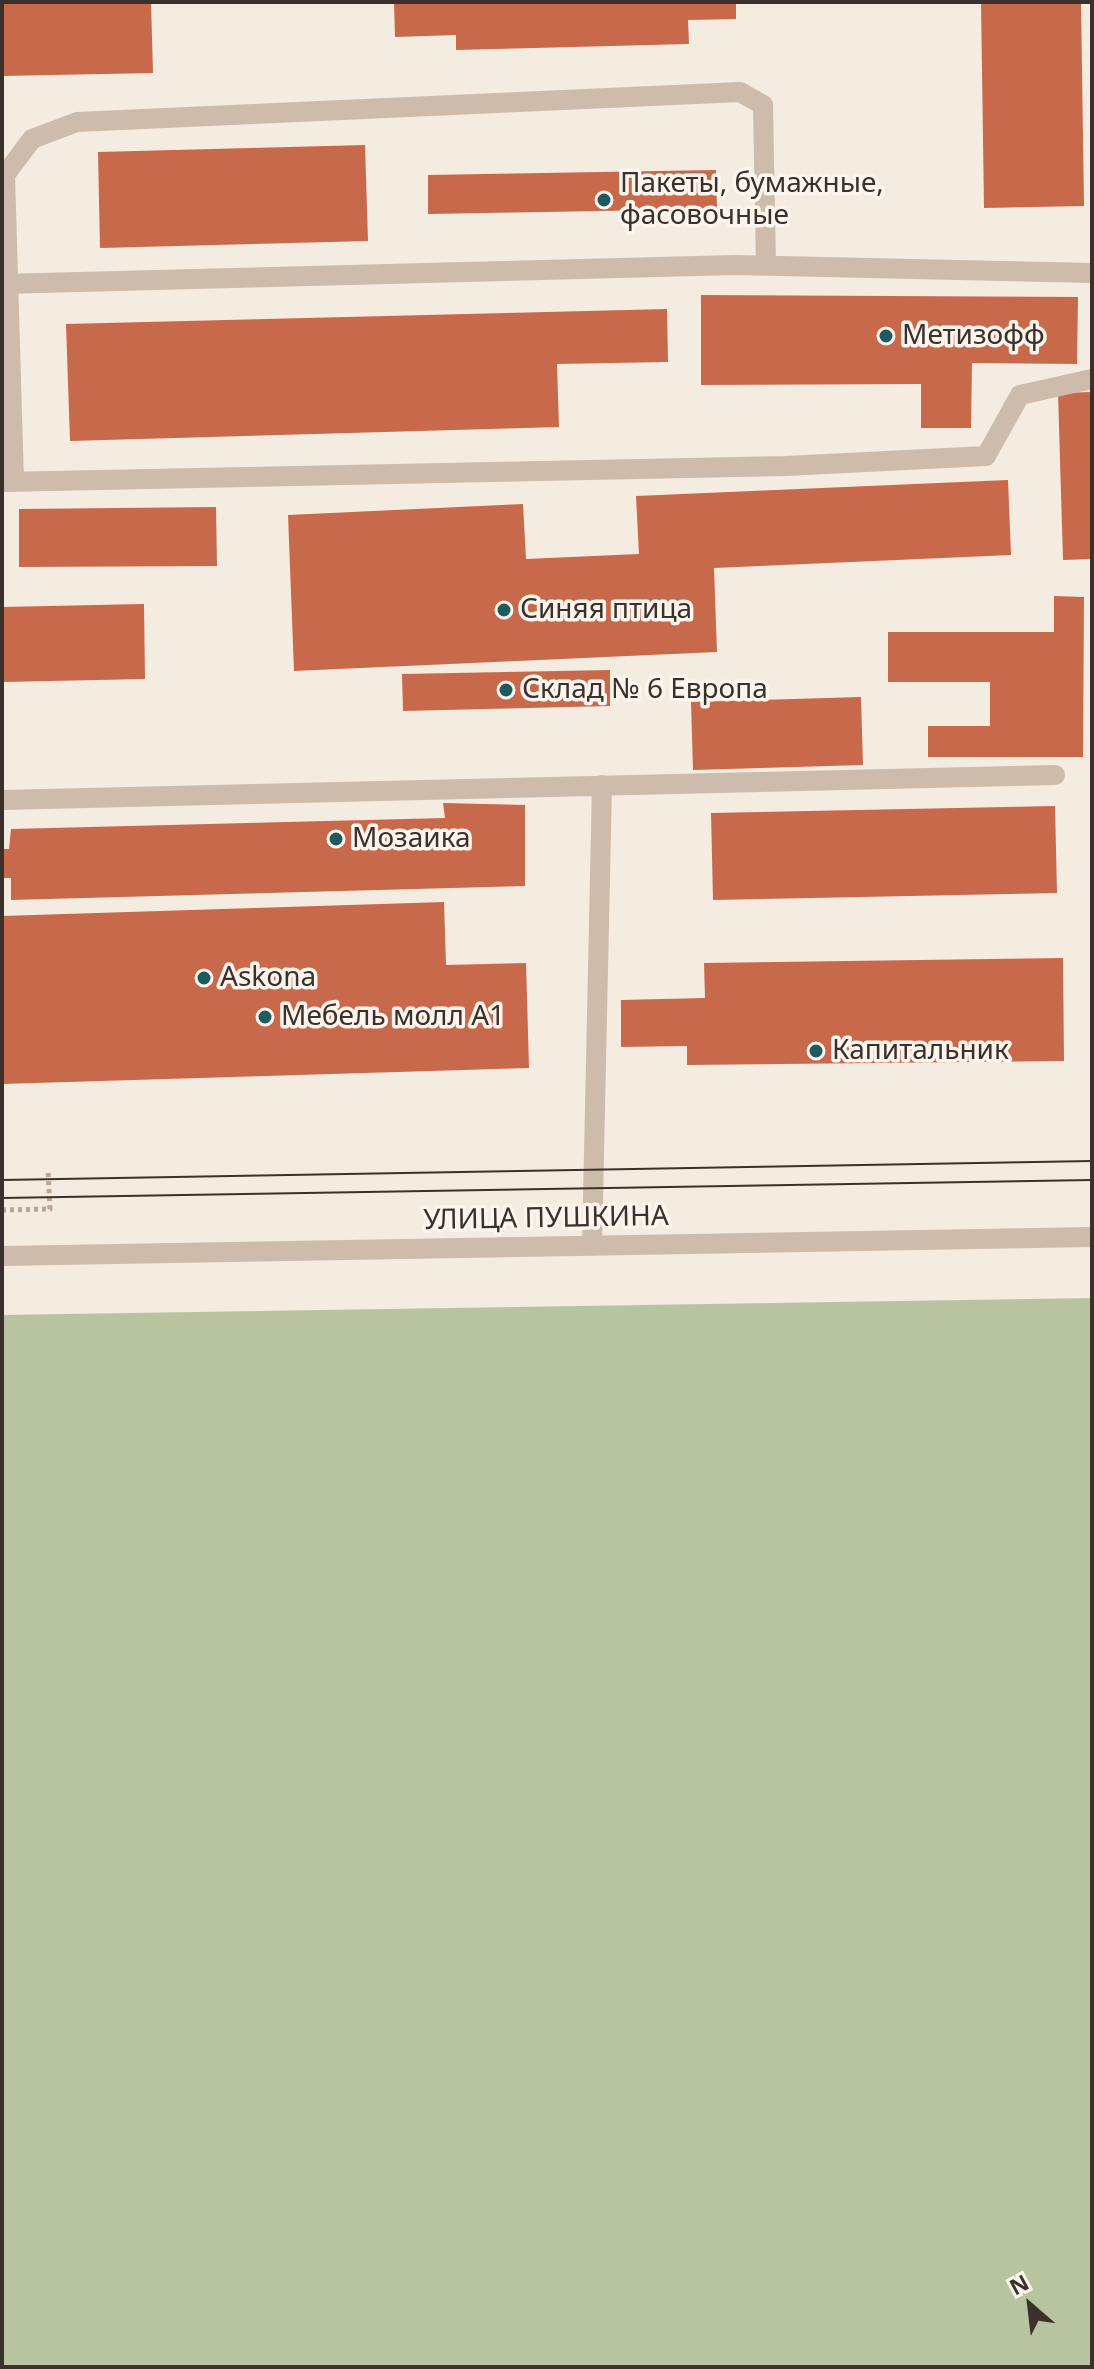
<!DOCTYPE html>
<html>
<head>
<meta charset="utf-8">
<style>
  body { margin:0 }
  #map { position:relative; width:1094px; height:2369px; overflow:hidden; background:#f4ebe1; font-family:"Noto Sans",sans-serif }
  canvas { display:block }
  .frame { position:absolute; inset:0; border:4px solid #3b302b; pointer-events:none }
  .north { position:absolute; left:990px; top:2265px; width:80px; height:80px; -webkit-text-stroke:6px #fbf5ee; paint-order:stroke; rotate:332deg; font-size:22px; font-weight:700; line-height:32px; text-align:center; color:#3b302b }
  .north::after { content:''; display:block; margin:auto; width:28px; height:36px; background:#3b302b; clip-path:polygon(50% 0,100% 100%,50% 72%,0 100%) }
</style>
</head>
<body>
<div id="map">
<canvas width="1094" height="2369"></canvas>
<div class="frame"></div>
<div class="north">N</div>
</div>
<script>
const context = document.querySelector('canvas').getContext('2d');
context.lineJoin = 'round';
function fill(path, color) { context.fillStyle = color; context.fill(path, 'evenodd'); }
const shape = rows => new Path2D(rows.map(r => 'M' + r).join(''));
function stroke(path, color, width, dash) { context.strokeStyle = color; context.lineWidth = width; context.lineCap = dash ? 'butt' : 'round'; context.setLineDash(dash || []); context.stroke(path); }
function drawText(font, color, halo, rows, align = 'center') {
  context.font = font + ' "Noto Sans",sans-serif'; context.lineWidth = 7; context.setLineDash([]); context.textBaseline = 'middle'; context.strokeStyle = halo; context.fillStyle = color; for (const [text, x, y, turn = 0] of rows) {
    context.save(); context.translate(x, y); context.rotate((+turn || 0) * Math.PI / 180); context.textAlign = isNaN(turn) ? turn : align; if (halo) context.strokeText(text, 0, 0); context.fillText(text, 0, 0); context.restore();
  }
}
fill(shape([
  [1092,1298,1092,2367,2,2367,2,1315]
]), '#b8c4a0');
fill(shape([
  [2,2,151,2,153,73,2,76],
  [394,2,736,2,736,19,688,20,689,44,456,50,456,35,395,37],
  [981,2,1081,2,1084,206,984,208],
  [365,145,368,241,100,248,98,152],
  [716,170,717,209,428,214,428,175],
  [701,295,1078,297,1077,364,972,363,971,428,921,428,921,384,701,385],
  [667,309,668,362,557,364,559,427,70,441,66,324],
  [1092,392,1092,559,1063,560,1058,393],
  [1008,480,1011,555,714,568,717,652,294,671,288,515,523,504,526,559,639,554,636,496],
  [216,507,217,566,19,567,19,509],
  [1054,596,1084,597,1083,757,928,757,928,726,990,726,990,682,888,682,888,632,1054,632],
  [144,604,145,679,2,682,2,607],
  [610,670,610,706,403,711,402,674],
  [861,697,863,765,693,770,691,702],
  [443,803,525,805,525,886,11,900,11,878,2,878,2,849,9,849,11,829,445,818],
  [1055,806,1057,893,713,900,711,813],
  [444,902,446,965,526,963,529,1068,2,1084,2,916],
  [1063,958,1064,1061,687,1065,687,1046,621,1047,621,1000,705,998,704,963]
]), '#c8694b');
stroke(shape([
  [2,1210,50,1209,48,1170]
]), '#b9a596', 5, [4, 4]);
stroke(shape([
  [2,284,735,265,1092,273],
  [2,482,786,466,986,456,1020,395,1092,379],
  [14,482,5,175,32,139,77,122,740,92,763,105,766,265],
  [2,800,1055,775],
  [592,1246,602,785],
  [2,1256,1092,1237]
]), '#cdbbac', 20);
stroke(shape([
  [2,1180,1092,1161],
  [2,1198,1092,1180]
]), '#3b302b', 2);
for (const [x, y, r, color] of [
  [604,200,8,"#1f5a5e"],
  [886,336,8,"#1f5a5e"],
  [504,610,8,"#1f5a5e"],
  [506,690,8,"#1f5a5e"],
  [336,839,8,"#1f5a5e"],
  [204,978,8,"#1f5a5e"],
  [265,1017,8,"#1f5a5e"],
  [816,1051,8,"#1f5a5e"]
]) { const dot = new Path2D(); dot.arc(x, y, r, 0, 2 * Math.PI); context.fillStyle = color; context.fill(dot); stroke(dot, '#fbf5ee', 3); }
drawText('28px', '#3b302b', '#fbf5ee', [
  ["Пакеты, бумажные,",620,184],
  ["фасовочные",620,216],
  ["Метизофф",902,336],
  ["Синяя птица",520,610],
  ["Склад № 6 Европа",522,690],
  ["Мозаика",352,839],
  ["Askona",220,978],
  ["Мебель молл А1",281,1017],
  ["Капитальник",832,1051]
], 'left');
drawText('28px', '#3b302b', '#fbf5ee', [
  ["УЛИЦА ПУШКИНА",546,1219,-1]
]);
</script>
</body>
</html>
